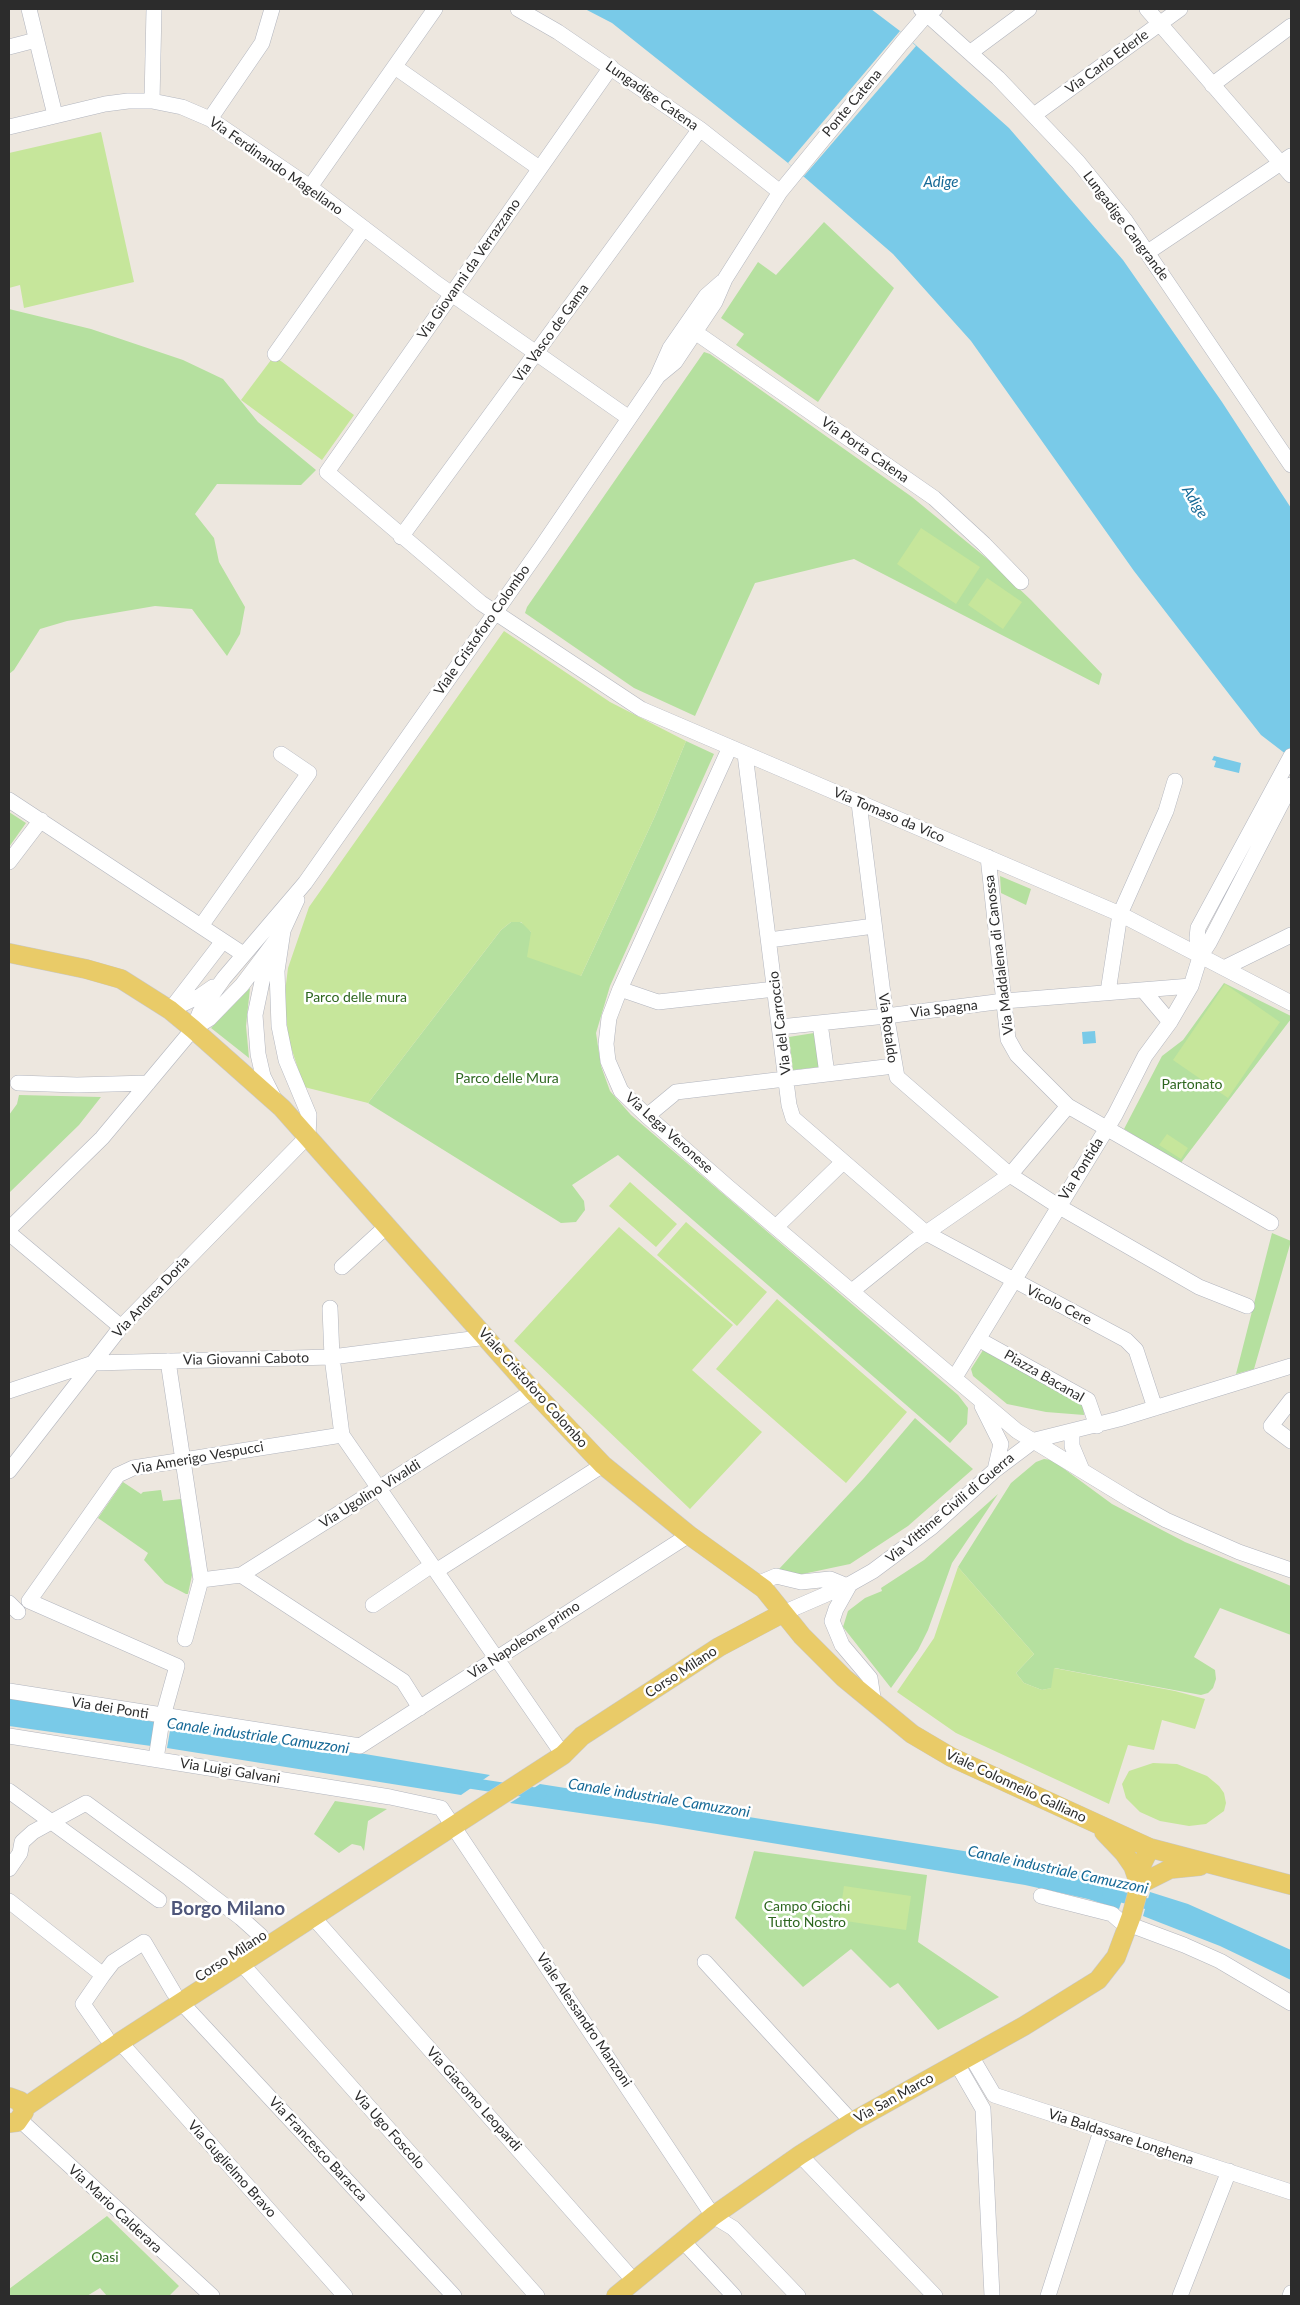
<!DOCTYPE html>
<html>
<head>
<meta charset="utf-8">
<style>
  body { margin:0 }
  #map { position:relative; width:1300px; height:2305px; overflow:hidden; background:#ede7df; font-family:Lato,sans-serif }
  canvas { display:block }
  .frame { position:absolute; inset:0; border:10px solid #2c2c2c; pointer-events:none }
</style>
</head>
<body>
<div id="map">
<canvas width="1300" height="2305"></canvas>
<div class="frame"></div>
</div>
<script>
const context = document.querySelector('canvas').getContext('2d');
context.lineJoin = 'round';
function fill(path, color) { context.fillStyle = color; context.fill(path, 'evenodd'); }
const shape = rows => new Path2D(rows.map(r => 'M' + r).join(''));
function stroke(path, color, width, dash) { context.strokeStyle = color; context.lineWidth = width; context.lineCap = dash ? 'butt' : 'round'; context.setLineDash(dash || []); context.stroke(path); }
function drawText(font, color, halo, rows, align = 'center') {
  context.font = font + ' Lato,sans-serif'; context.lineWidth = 5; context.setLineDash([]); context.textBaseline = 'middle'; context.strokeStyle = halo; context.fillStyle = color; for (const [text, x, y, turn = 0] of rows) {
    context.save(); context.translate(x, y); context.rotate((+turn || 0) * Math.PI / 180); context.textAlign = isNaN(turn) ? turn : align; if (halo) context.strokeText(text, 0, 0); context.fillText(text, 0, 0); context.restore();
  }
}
fill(shape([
  [824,222,894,288,818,402,736,345,744,334,721,318,758,262,776,275],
  [9,309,91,329,183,360,223,379,258,422,316,470,301,485,217,484,195,514,214,538,219,562,245,607,240,634,227,656,192,609,155,606,67,621,40,629,14,670,9,674],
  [704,352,710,354,912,497,990,561,1031,600,1102,674,1099,685,854,559,755,583,695,716,634,688,525,613,527,607],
  [686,741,714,754,610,986,596,1033,601,1066,610,1091,631,1115,958,1395,968,1408,967,1424,950,1443,618,1155,572,1185,584,1201,585,1210,576,1222,561,1223,368,1103,501,930,511,922,518,921,526,925,531,932,531,936,581,976,655,816],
  [9,812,26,823,9,847],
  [1000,876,1031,889,1026,905,1001,893],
  [1224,983,1291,1016,1291,1019,1180,1164,1124,1129,1162,1056,1183,1040],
  [250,988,246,1026,249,1058,211,1028],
  [814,1033,819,1067,793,1070,789,1037],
  [19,1095,101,1097,79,1125,9,1193,9,1115,17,1104],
  [1272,1233,1291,1241,1254,1369,1236,1374],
  [985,1347,1083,1404,1084,1415,1046,1412,1007,1404,973,1376,971,1369],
  [915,1418,973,1469,908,1526,850,1564,798,1575,779,1569,864,1478],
  [1044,1459,1052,1460,1112,1504,1185,1542,1291,1586,1291,1635,1220,1608,1194,1657,1215,1670,1216,1679,1213,1688,1208,1693,1201,1695,1055,1668,1052,1688,1042,1690,1024,1683,1016,1673,1034,1654,958,1567,1011,1483,1036,1462],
  [123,1482,141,1494,143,1492,161,1490,163,1501,181,1499,192,1575,188,1594,186,1594,165,1583,144,1560,148,1553,98,1518],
  [998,1494,952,1563,928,1630,918,1650,891,1688,843,1627,848,1611,865,1598,882,1591,881,1588,924,1560],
  [335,1801,387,1809,368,1821,364,1851,361,1846,352,1844,339,1853,314,1834],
  [754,1851,927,1875,918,1942,999,1997,938,2030,898,1983,890,1988,851,1949,803,1987,735,1918],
  [107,2216,179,2286,169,2296,107,2296,100,2288,87,2296,9,2296,9,2289]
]), '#b5e09f');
fill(shape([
  [101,132,134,282,24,308,20,285,9,288,9,153],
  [274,356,354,415,322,460,241,400],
  [921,528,980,567,956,604,897,564],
  [987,578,1022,602,1003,629,968,605],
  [504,631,610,702,686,741,655,816,581,976,527,957,531,932,521,922,511,922,501,930,368,1103,304,1087,289,1041,284,1000,288,968,309,907],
  [1225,984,1280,1022,1228,1098,1173,1060],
  [1167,1134,1188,1148,1181,1159,1159,1145],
  [630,1182,677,1224,656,1247,609,1206],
  [686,1222,767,1292,737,1326,657,1255],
  [619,1227,733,1325,692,1370,762,1432,690,1509,514,1341],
  [777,1299,907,1412,846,1483,716,1369],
  [958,1567,1034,1654,1016,1673,1024,1683,1042,1690,1051,1688,1054,1668,1175,1691,1205,1699,1195,1729,1162,1720,1154,1750,1128,1745,1109,1804,956,1733,897,1692,934,1638],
  [1153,1763,1177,1764,1207,1776,1219,1786,1224,1793,1226,1803,1224,1811,1206,1824,1189,1826,1160,1821,1140,1812,1126,1798,1122,1784,1129,1771],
  [844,1886,911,1896,906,1930,839,1920]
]), '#c6e69b');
fill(shape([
  [585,9,871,9,900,31,1009,128,1123,260,1222,402,1291,508,1291,758,1261,735,1232,698,1134,571,971,341,893,254,788,163,612,23],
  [1214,756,1241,763,1239,773,1214,767,1216,761,1212,760],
  [1095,1031,1096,1043,1083,1044,1082,1032],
  [9,1697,155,1722,151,1746,9,1726],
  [171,1725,359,1753,490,1775,461,1795,167,1748],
  [540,1784,1046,1864,1087,1873,1127,1885,1119,1909,1088,1899,1025,1885,657,1824,510,1803],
  [1150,1892,1188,1904,1291,1950,1291,1980,1220,1946,1143,1916]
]), '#79cae8');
fill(shape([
  [900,31,916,46,804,176,788,163]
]), '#ede7df');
stroke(shape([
  [463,1782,541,1794],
  [1108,1894,1138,1901,1160,1908]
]), '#79cae8', 11);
const minor = shape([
  [29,9,55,115],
  [518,9,558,32,700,129,780,192],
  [921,9,998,78,1078,162,1125,220,1291,465],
  [1147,9,1291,175],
  [9,47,36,40],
  [971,52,1029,9],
  [395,67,539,168],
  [611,67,327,472,481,603,641,709,1120,914,1291,1003],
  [1212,85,1291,26],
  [152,101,154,9],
  [1034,115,1180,9],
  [210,119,262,43,272,9],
  [9,127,105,104,128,101,152,101,182,107,210,119,310,187,436,283,629,418],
  [310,187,435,9],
  [1148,252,1291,156],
  [695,332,934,498,984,544,1021,582],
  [275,354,364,228],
  [658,375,670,348,706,296,722,282],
  [401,537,700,129],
  [730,747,620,989,609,1018,606,1044,608,1061,621,1091,647,1116,728,1187,1017,1431,1132,1501,1166,1520,1239,1552,1291,1570],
  [745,754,789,1105,793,1118,926,1233,1126,1340,1136,1350,1155,1408],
  [9,800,243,954],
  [859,803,884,1002,897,1077,1010,1175,1058,1206,1199,1287,1247,1306],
  [988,857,1008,1039,1017,1055,1068,1106,1271,1223],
  [9,862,41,820],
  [201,926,309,773,281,754],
  [769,940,874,926],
  [1200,957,1197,938,1198,928,1291,756],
  [1224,968,1291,935],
  [620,989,658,1002,775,989],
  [1143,990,1170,1022],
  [1108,992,1120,914,1166,811,1175,781],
  [172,1009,200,996,213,987],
  [170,1010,223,941],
  [820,1023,827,1074],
  [780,1027,886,1016,1004,1001,1191,986],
  [193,1029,200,1012,224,978,305,883,540,549,658,376,675,362,715,302,725,279,780,192,902,43,927,14,935,9],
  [18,1083,77,1085,148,1083],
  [274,1098,263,1076,258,1054,255,1015,264,972,297,900],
  [647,1116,676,1092,894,1066],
  [776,1227,843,1162],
  [9,1229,102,1138,193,1029,209,1019,242,985,282,932],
  [9,1233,121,1327],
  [342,1267,388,1225],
  [852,1291,913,1242,1010,1175,1068,1106],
  [330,1308,332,1357,342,1435,557,1746],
  [978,1339,1088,1400,1097,1426],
  [168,1361,201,1580,185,1639],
  [955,1377,1115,1115,1145,1056,1170,1022,1191,986,1200,957,1209,943,1291,785],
  [9,1391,93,1363,332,1357,487,1337],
  [1291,1400,1271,1426,1291,1441],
  [982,1406,1001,1444,995,1470],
  [1072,1431,1072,1446,1082,1470],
  [9,1471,121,1327,308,1136,309,1115,286,1060,279,1026,277,971,283,931],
  [436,1571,603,1465],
  [241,1575,403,1681,420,1708],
  [201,1580,241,1575,533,1391],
  [757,1584,776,1576,801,1582,830,1579,847,1586],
  [850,1584,836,1609,832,1621,842,1645,870,1678,874,1704],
  [9,1603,18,1612],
  [373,1605,432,1565],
  [783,1613,850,1584,873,1571,932,1527,995,1470,1035,1440,1119,1419,1291,1366],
  [9,1691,360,1746,689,1535],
  [9,1736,390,1797,441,1808,713,2216,733,2228,798,2296],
  [156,1759,162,1720,177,1666,29,1601,118,1475,133,1468,342,1435],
  [9,1791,159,1900],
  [9,1869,20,1853,22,1842,33,1832,86,1803,186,1876,241,1918,261,1936],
  [1041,1896,1112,1914,1120,1921,1184,1945,1220,1961,1291,2003],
  [9,1901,103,1975,83,2004,106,2037],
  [313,1917,634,2281],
  [705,1962,852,2122],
  [241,1963,537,2296],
  [103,1975,113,1962,144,1942,174,1993],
  [181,2002,454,2296],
  [120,2042,345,2296],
  [971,2056,994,2095,1291,2192],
  [957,2064,983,2109,992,2296],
  [20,2120,212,2296],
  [800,2155,935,2296],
  [682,2240,734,2296],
  [1048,2296,1101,2131],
  [1180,2296,1229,2171],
  [1290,2296,1291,2293]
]);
const major = shape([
  [9,953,86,969,121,979,170,1010,193,1029,282,1108,533,1391,603,1465,689,1535,764,1589,802,1636,844,1678,912,1734,951,1757,1150,1848,1291,1885],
  [1104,1832,1124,1853,1133,1866,1139,1883],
  [1140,1884,1170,1869,1200,1866],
  [9,2097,20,2101,24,2112,17,2122,9,2123],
  [24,2108,120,2042,563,1755,582,1736,719,1647,783,1613],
  [616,2296,713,2216,800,2155,852,2122,1024,2026,1098,1980,1116,1957,1131,1917,1140,1884,1142,1864,1150,1848]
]);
stroke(minor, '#b2b5be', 16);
stroke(major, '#c8c8c8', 20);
stroke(minor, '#fff', 15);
stroke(major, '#e9cb68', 19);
drawText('14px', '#2c2c2c', '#fff', [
  ["Via Carlo Ederle",1107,62,-36],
  ["Lungadige Catena",652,96,35],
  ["Ponte Catena",852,103,-50],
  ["Via Ferdinando Magellano",276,166,35],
  ["Lungadige Cangrande",1126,226,53],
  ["Via Giovanni da Verrazzano",469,269,-55],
  ["Via Vasco de Gama",551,333,-54],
  ["Via Porta Catena",865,450,35],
  ["Viale Cristoforo Colombo",482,630,-55],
  ["Via Tomaso da Vico",889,815,23],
  ["Via Maddalena di Canossa",999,955,-97],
  ["Via Spagna",944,1009,-7],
  ["Via del Carroccio",780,1023,-97],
  ["Via Rotaldo",888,1028,82],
  ["Via Lega Veronese",669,1133,42],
  ["Via Pontida",1081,1169,-58],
  ["Via Andrea Doria",151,1297,-47],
  ["Vicolo Cere",1059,1305,27],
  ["Via Giovanni Caboto",246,1359,-1],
  ["Piazza Bacanal",1044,1376,30],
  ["Viale Cristoforo Colombo",533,1388,48],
  ["Via Amerigo Vespucci",198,1458,-10],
  ["Via Ugolino Vivaldi",370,1494,-32],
  ["Via Vittime Civili di Guerra",950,1508,-40],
  ["Via Napoleone primo",524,1640,-33],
  ["Corso Milano",681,1672,-33],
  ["Via dei Ponti",110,1708,9],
  ["Via Luigi Galvani",230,1771,9],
  ["Viale Colonnello Galliano",1016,1786,25],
  ["Corso Milano",231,1956,-33],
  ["Viale Alessandro Manzoni",584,2020,56],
  ["Via San Marco",894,2098,-29],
  ["Via Giacomo Leopardi",474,2099,48],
  ["Via Ugo Foscolo",389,2130,48],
  ["Via Baldassare Longhena",1121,2137,18],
  ["Via Francesco Baracca",318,2149,47],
  ["Via Guglielmo Bravo",232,2169,48],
  ["Via Mario Calderara",115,2209,43]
]);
drawText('14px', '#2d661f', '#fff', [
  ["Parco delle mura",356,997],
  ["Parco delle Mura",507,1078],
  ["Partonato",1192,1084],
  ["Campo Giochi",807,1906],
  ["Tutto Nostro",807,1922],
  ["Oasi",105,2257]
]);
drawText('italic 15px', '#166996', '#fff', [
  ["Adige",941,182],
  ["Adige",1195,502,58],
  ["Canale industriale Camuzzoni",258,1736,8],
  ["Canale industriale Camuzzoni",659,1798,9],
  ["Canale industriale Camuzzoni",1058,1870,12]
]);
drawText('bold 19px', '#4e567a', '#fff', [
  ["Borgo Milano",228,1909]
]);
</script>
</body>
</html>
